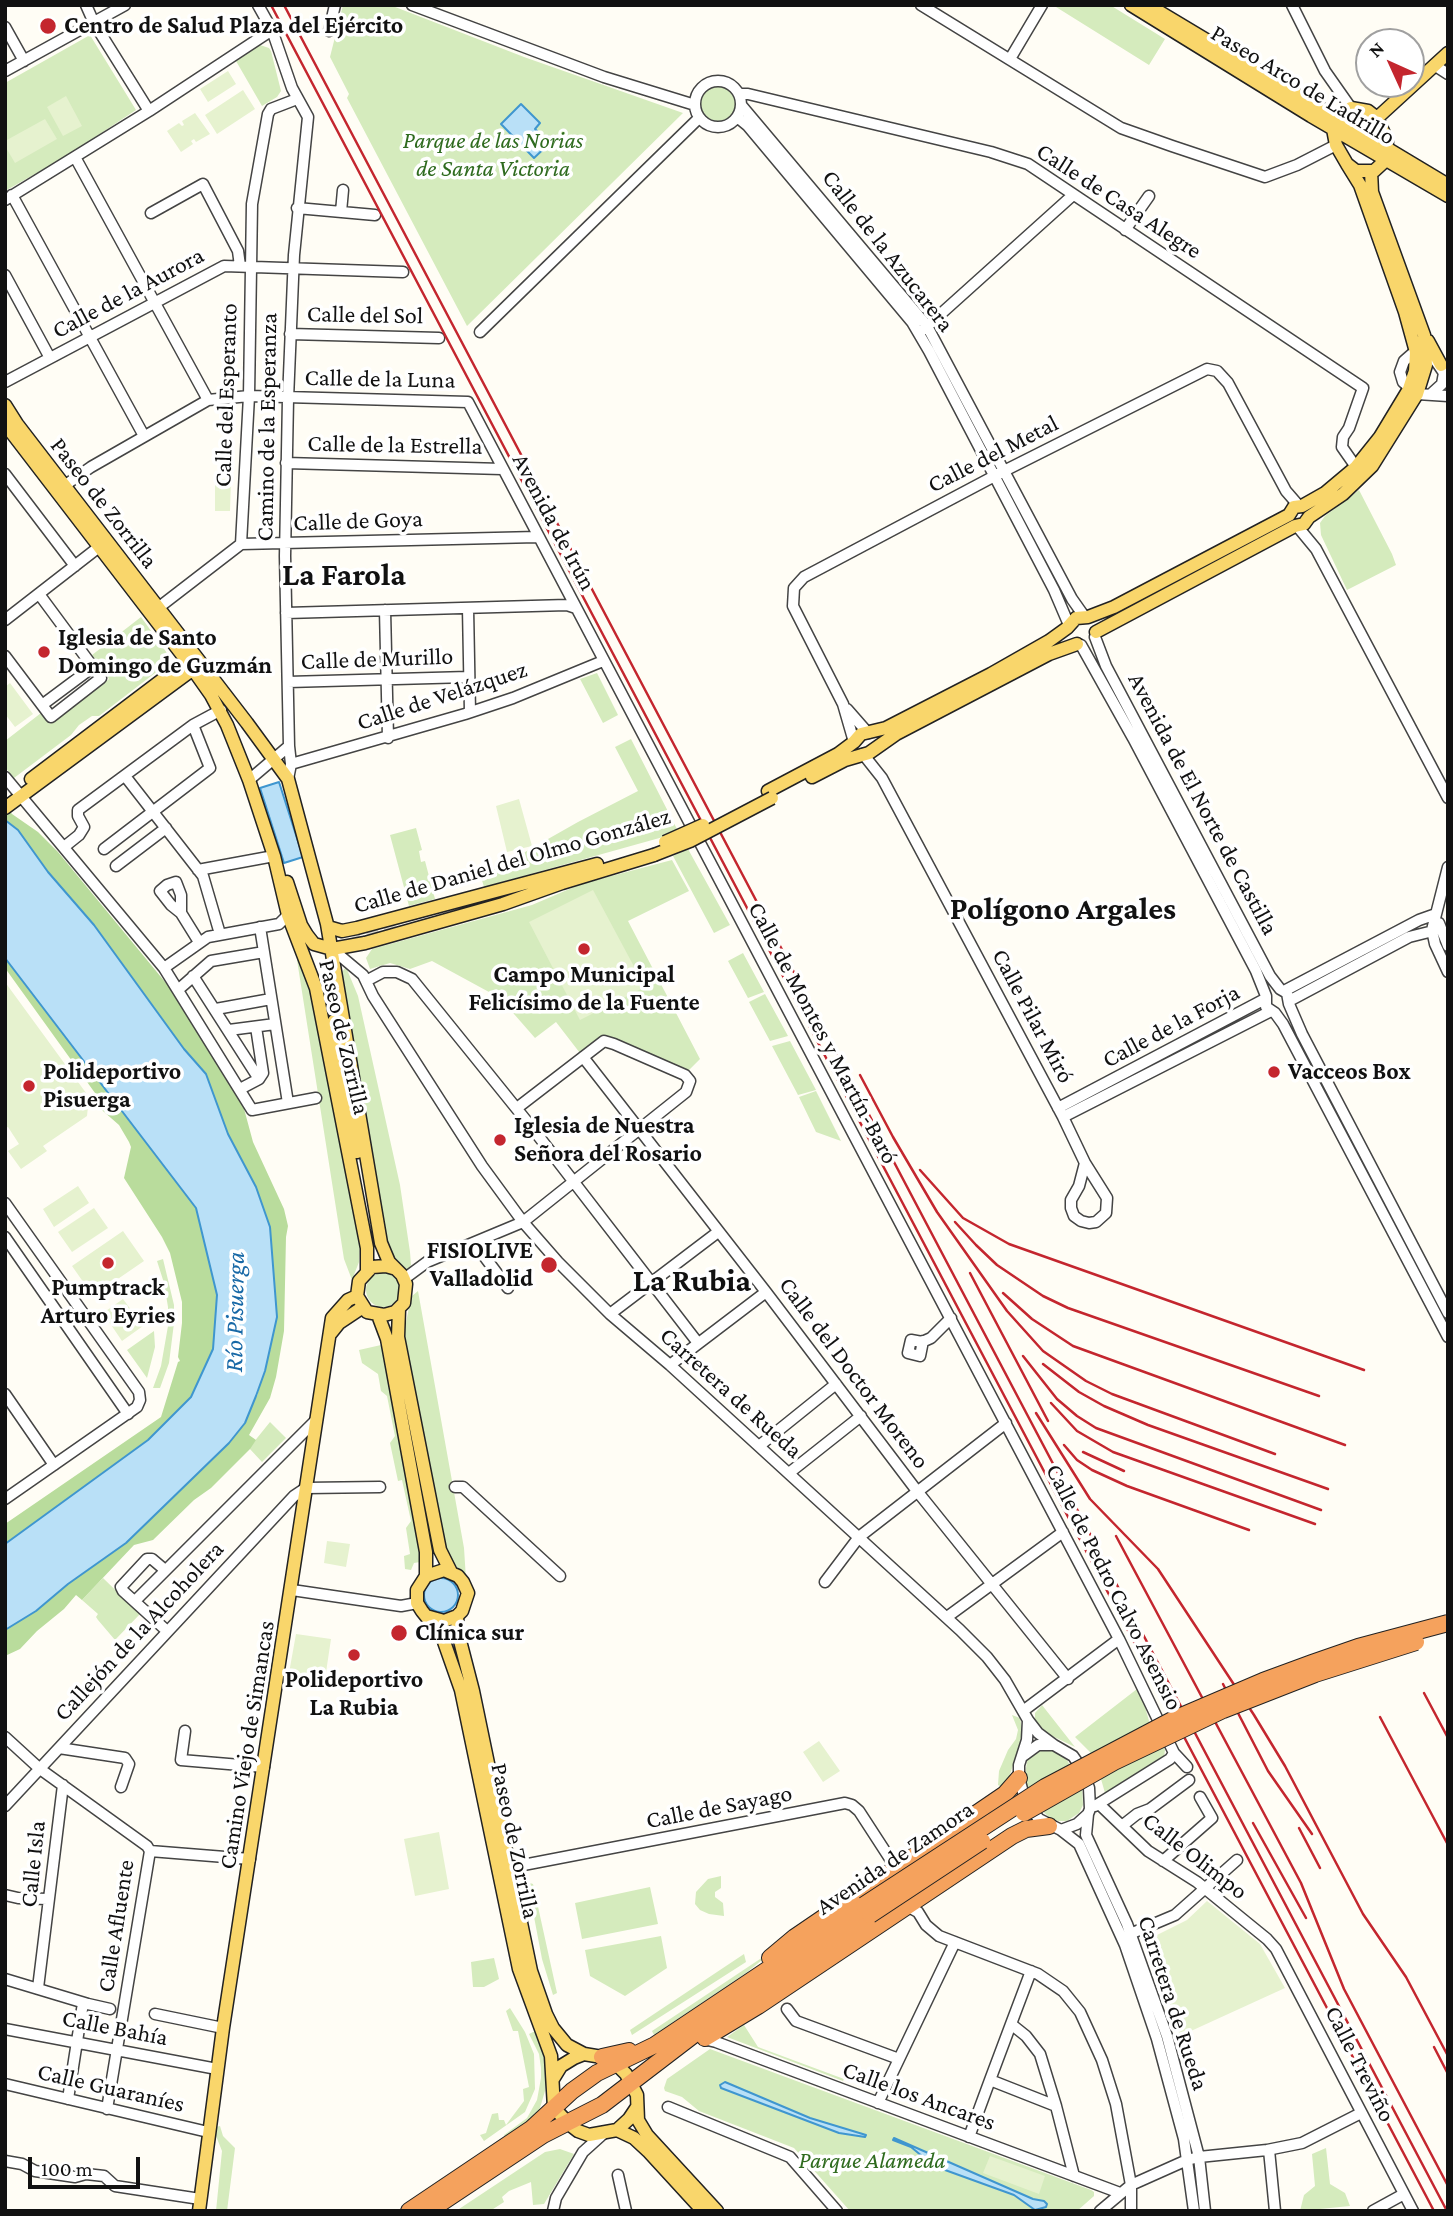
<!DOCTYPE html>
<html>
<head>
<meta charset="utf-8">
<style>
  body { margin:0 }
  #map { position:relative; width:1453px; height:2216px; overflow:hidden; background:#fffdf5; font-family:"Crimson Pro",serif }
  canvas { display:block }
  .frame { position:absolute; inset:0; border:7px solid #111; pointer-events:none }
  .north { position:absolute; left:1355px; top:28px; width:70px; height:70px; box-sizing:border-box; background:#fff; border:2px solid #a0a0a0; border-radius:50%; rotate:315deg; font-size:19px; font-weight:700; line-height:28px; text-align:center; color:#111 }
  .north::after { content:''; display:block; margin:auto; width:24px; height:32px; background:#c4262e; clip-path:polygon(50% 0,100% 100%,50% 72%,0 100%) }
  .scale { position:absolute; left:28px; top:2157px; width:112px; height:32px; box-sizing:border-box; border:4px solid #111; border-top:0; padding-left:9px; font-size:21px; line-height:24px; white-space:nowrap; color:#111; -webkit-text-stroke:5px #fff; paint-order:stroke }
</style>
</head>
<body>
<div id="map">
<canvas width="1453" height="2216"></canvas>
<div class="frame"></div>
<div class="north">N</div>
<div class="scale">100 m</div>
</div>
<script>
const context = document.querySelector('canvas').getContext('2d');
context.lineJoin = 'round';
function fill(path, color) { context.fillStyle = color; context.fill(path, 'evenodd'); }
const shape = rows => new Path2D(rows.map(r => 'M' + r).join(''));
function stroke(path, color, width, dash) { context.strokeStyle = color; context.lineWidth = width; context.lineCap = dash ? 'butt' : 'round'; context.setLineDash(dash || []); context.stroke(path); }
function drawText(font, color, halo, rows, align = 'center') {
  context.font = font + ' "Crimson Pro",serif'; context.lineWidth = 7; context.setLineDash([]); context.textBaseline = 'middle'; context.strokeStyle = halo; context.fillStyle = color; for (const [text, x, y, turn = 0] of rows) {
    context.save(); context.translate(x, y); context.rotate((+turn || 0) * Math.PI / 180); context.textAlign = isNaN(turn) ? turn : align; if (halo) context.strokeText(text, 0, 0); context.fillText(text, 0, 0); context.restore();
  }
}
fill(shape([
  [343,5,390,5,524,57,683,113,467,326,347,98,349,94,330,57],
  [1057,5,1110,5,1165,39,1149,65,1056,7],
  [90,35,136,110,65,157,5,191,5,83],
  [260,45,269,48,271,51,281,91,277,97,262,106,236,61],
  '700 103a18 18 0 1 1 36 0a18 18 0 1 1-36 0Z',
  [1359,490,1392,554,1396,565,1347,590,1321,535,1320,523,1325,516],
  [141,617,172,660,99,716,92,716,79,725,71,735,14,778,5,767,5,741,41,713,50,724,109,679,92,655],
  [597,673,618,715,603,723,580,679],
  [631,739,678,831,663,837,484,887,481,877,578,822,638,791,615,747],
  [416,828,422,850,419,851,421,862,425,861,435,899,409,906,390,835],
  [688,849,730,925,714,933,673,856],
  [672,860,689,891,628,921,700,1059,688,1071,608,1036,583,1057,556,1022,535,1038,500,998,432,961,410,969,390,963,370,969,366,958,372,949,532,905,581,884],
  [743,953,764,992,748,998,728,961],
  [297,960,300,960,309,977,360,1245,359,1262,352,1280,344,1259],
  [346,967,358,996,400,1185,410,1252,411,1265,407,1271,390,1252,386,1234,342,978,342,972],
  [765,994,788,1036,770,1041,749,1002],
  [790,1041,816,1090,798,1095,772,1046],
  [816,1091,841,1141,816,1132,799,1097],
  [163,1259,174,1305,174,1323,169,1363,160,1388,153,1388,161,1366,168,1326,168,1307,164,1283,157,1261],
  '366 1290a17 17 0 1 1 34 0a17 17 0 1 1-34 0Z',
  [418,1291,464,1548,466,1579,448,1555,443,1542,404,1333,409,1307,412,1296],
  [154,1331,155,1347,147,1378,127,1350],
  [381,1345,420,1551,420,1562,414,1563,411,1570,405,1569,404,1556,410,1554,406,1528,411,1521,402,1480,398,1481,390,1443,395,1436,387,1396,381,1391,378,1374,362,1363,359,1350],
  [270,1422,286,1438,262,1462,249,1448],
  [103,1578,140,1614,115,1640,98,1620,96,1617,98,1614,82,1600],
  [1137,1689,1144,1703,1149,1721,1165,1750,1164,1757,1105,1793,1097,1765,1090,1752,1075,1737],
  [1042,1705,1075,1747,1046,1733,1035,1722,1035,1713],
  [1012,1715,1020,1718,1022,1729,1020,1745,1008,1780,1003,1788,998,1785,999,1771,1008,1750,1016,1739,1018,1730],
  [1045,1749,1054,1751,1067,1760,1082,1787,1083,1805,1079,1813,1067,1821,1058,1821,1049,1817,1040,1809,1026,1786,1025,1776,1027,1761,1032,1755],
  [721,1876,721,1888,715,1892,715,1897,723,1903,724,1916,709,1914,700,1910,695,1904,696,1892,708,1879],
  [530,1883,533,1884,557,1993,553,1995,542,1959,528,1885],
  [650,1887,658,1924,582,1939,575,1903],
  [661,1936,667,1968,625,1996,590,1976,585,1950],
  [778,1947,746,1973,654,2035,652,2031],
  [744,1954,746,1962,632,2035,630,2030],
  [494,1958,499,1979,484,1987,473,1987,471,1962],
  [510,2008,525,2032,534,2054,535,2089,525,2112,484,2141,480,2135,486,2133,492,2114,498,2113,499,2120,504,2120,506,2125,524,2101,523,2089,529,2087,518,2031,513,2031,506,2011],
  [744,2025,758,2047,844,2079,843,2081,727,2037],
  [537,2030,548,2071,545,2091,540,2108,533,2118,506,2139,504,2135,527,2118,537,2100,541,2078,541,2068,539,2054,529,2034],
  [710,2049,1091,2190,1094,2192,1094,2196,1077,2211,850,2211,794,2148,699,2111,682,2097,665,2091,664,2088,667,2079],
  [220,2126,223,2136,235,2148,227,2211,216,2211,222,2151,214,2131,216,2127],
  [1326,2148,1330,2184,1345,2193,1350,2206,1300,2211,1304,2195,1315,2186,1312,2154],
  [560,2149,574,2154,544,2204,533,2205,531,2182,509,2191,502,2197,504,2202,490,2211,456,2211,545,2152]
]), '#d5ebbd');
fill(shape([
  [5,806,12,814,38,832,58,852,175,994,243,1105,253,1142,284,1209,288,1226,286,1237,284,1331,276,1377,270,1398,249,1435,256,1440,250,1449,211,1488,194,1500,153,1540,134,1545,82,1600,76,1595,64,1609,37,1631,20,1649,5,1656,5,1630,36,1611,68,1584,126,1543,229,1443,257,1396,271,1347,270,1227,256,1187,228,1134,206,1074,184,1049,94,925,48,872,18,830,5,820],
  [5,958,196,1208,217,1295,213,1349,191,1397,148,1440,5,1544,5,1524,161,1417,178,1362,180,1361,178,1357,182,1323,182,1302,170,1253,162,1237,124,1178,131,1147,129,1142,119,1125,95,1104,95,1093,5,968]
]), '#b9dc9c');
fill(shape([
  [228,71,236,84,208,102,200,89],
  [243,90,255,109,217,134,205,115],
  [66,96,82,126,63,136,47,107],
  [195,113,210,134,196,142,194,139,191,141,193,144,181,152,167,131,179,123,182,126,184,125,182,121],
  [45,119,57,139,15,163,5,146,5,141],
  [231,479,230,511,215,511,215,480],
  [10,683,33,714,15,727,5,714,5,687],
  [519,799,532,846,507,852,496,806],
  [593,890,645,987,580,1020,529,922],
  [5,982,89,1097,87,1116,43,1146,47,1151,21,1169,8,1151,19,1144,8,1127,5,1128],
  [78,1186,89,1203,54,1227,43,1209],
  [94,1208,108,1228,72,1252,58,1232],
  [123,1231,144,1261,93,1296,72,1266],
  [123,1299,143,1326,122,1341,103,1313],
  [327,1541,350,1544,346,1567,324,1563],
  [296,1634,331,1639,325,1679,289,1673],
  [819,1741,840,1771,823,1782,803,1752],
  [439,1832,449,1889,415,1896,404,1839],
  [1207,1901,1260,1944,1285,1988,1180,2036,1147,1940,1187,1920],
  [990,2156,1045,2176,1039,2194,983,2173]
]), '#e6f2cf');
const water = shape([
  [521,104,540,123,535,129,545,139,548,136,552,141,534,158,501,124,521,104],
  [279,782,303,857,284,863,260,788,279,782],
  [5,820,18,830,48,872,94,925,184,1049,206,1074,228,1134,256,1187,270,1227,277,1317,265,1371,256,1396,245,1423,229,1443,126,1543,68,1584,36,1611,5,1630,5,1544,148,1440,191,1397,213,1349,217,1295,196,1208,5,958,5,820],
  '424 1595a17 17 0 1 1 34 0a17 17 0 1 1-34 0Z',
  [725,2082,810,2118,866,2135,865,2137,839,2133,721,2088,720,2085,725,2082],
  [894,2138,1033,2199,1044,2201,1047,2204,1046,2207,1035,2210,1014,2195,934,2166,911,2147,893,2140,894,2138]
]);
fill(water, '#b9e0f7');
stroke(water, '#3f96cf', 2);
stroke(shape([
  [352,945,365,936,396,926],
  [334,1021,329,988,335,968]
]), '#dbdad3', 12, [12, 6]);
const minor = shape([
  [86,5,94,23,149,111],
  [258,5,272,30,292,88,308,117,294,255,288,399,285,556,289,746,291,764,288,779],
  [412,5,604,77,695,105],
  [921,5,1121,128,1172,146,1265,177,1297,165,1336,145],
  [1292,5,1325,71,1351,108],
  [5,27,24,61],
  [329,31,335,5],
  [1010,59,1042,5],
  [1434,65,1448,74],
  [5,71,125,5],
  '695 104a23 23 0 1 1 46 0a23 23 0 1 1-46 0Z',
  [739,94,748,94,991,152,1028,164,1363,388,1349,428,1343,437,1342,447,1356,467],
  [741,105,927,326,1072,599,1084,616],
  [737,117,748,126,912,322,929,351,1054,590,1069,625],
  [75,157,208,400],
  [12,195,144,436],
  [5,200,149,111,272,30],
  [297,208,375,215],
  [341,212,343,190],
  [151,213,203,184,238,251,240,266],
  [1125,230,1149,196],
  [5,275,50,358],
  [924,329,1073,195],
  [480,332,699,118],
  [290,334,439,338],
  [1422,352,1412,354,1404,361,1400,372,1403,382,1417,394,1448,396],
  [5,382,224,266,403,272],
  [1431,394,1442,384,1444,373,1435,360],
  [286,463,502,469],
  [5,474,75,566],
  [64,486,91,467,208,400,249,396,468,402,1119,1639,1174,1753,1187,1767],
  [1297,526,1316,549,1448,798],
  [241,544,249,396,252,204,268,114,271,109,297,99],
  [39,594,93,667],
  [158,608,241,544,537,537],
  [468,608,470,712],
  [385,610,388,738],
  [286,613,567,605,576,608],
  [5,620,99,547],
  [1095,637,1106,666,1270,976,1280,989,1287,993,1289,1004,1302,1034,1448,1313],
  [1081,645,1133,738,1256,971,1266,996,1266,1007,1275,1013,1283,1024,1448,1337],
  [5,656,51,717,101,678,93,667,42,705],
  [288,682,468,677],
  [847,709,868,733],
  [854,742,843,704,793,606,794,588,804,577,1004,471,1207,369,1217,371,1228,383,1286,491,1299,506],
  [863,754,882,778,1063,1117,1085,1163,1107,1198,1106,1213,1096,1222,1089,1223,1081,1221,1074,1216,1071,1208,1071,1200,1079,1186,1085,1163],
  [291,764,465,714,513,698,603,661],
  [125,776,203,876,220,934],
  [5,777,164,968,252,1110,316,1098],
  [249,780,289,746],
  [64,847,79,835,84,827,78,816,78,810,193,725,221,710],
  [104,849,210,768,193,725],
  [116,866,166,828],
  [1448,867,1432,930,1435,944,1448,972],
  [198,870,274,856],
  [181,913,181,895,176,882,167,885,160,891,171,905,181,913,199,942],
  [1439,923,1448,946],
  [260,927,288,1103],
  [332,949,363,975,373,996,482,1166,523,1222,558,1262,610,1314,670,1365,960,1630,987,1657,1005,1680,1028,1720,1038,1733,1054,1745],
  [164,968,208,937,279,924,288,915],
  [193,976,259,1079],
  [366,981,383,972,397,972,412,979,533,1129,698,1343],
  [179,989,211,961,264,952],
  [1284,991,1419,920,1436,914],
  [1289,1001,1409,937,1441,929],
  [216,1009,271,999],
  [229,1030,275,1024],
  [583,1057,766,1292,917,1491,1068,1679],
  [240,1089,259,1079,263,1073,256,1027],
  [1058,1108,1265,999],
  [1063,1117,1271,1011],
  [5,1203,139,1392,140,1400,137,1407,5,1499],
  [5,1237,128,1414],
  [484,1256,508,1288],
  [404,1279,427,1262,523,1222,686,1092,690,1081,685,1075,614,1044,604,1041,517,1108],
  [610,1314,718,1232],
  [923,1341,920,1356,908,1353,911,1340,922,1342,931,1338,951,1318],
  [670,1365,766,1292],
  [5,1394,54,1465],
  [759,1446,836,1384],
  [789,1473,861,1416],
  [455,1487,463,1487,560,1576],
  [165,1570,152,1559,147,1559,121,1587,123,1591,167,1631],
  [825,1582,859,1537,1006,1423],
  [292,1590,401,1606,417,1603],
  [135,1601,317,1419],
  [947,1617,1063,1532],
  [1023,1711,1119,1639],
  [1028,1720,1027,1740,1019,1765,1019,1778,1024,1796,1029,1807,1039,1819,1061,1830,1079,1844,1125,1945,1157,2039,1184,2139,1194,2211],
  [185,1731,181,1760,264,1767],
  [5,1737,40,1769,147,1846,150,1851],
  [59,1748,125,1758,129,1764,121,1787],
  [1023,1756,1038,1745,1054,1745,1073,1756,1082,1769,1089,1788,1090,1809,1088,1814,1077,1824,1061,1830],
  [1099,1804,1148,1851,1197,1882,1267,1939,1276,1949,1413,2211],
  [5,1806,294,1496,306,1488,380,1487],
  [1095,1806,1170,1759,1174,1753],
  [1088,1814,1086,1835,1127,1924,1167,2036,1199,2157,1205,2211],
  [1123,1825,1137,1814,1150,1809,1189,1780],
  [1163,1861,1212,1818,1200,1797],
  [518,1866,845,1803,852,1805,859,1811,896,1868],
  [5,1895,18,1898,47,1899],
  [907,1906,918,1912,926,1925,939,1936,1038,1974,1063,1991,1080,2012,1102,2060,1116,2104,1131,2185,1131,2211],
  [1130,1934,1175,1915,1237,1860],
  [5,1979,88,2004,110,2009],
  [38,1988,63,1785],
  [787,2009,796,2021,899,2059],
  [155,2014,223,2028],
  [1011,2024,1031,1971],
  [5,2029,217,2069],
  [703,2039,716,2042,1120,2193],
  [5,2084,208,2132],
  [68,2099,83,2003],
  [878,2103,955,1942],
  [1056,2106,1074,2176],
  [668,2107,790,2157,837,2211],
  [107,2109,150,1851,250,1859],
  [969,2137,990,2080,1011,2024,1026,2036,1040,2054,1056,2106,990,2080],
  [1269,2150,1275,2211],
  [5,2161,22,2164,35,2171,75,2177,86,2174,104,2176,115,2186,200,2199],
  [618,2175,626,2211],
  [553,2211,556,2198,583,2152,603,2134],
  [1100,2211,1131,2185,1187,2160,1199,2157,1267,2150,1302,2143,1361,2113],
  [1373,2211,1404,2194]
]);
const major = shape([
  [1131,5,1311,116,1448,196],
  [1148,5,1448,185],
  [1351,108,1368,111,1377,118,1387,140,1386,160,1374,171,1356,171,1347,164,1336,145,1333,129,1335,120,1351,108],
  [1377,118,1448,53],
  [1428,341,1441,365],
  [5,405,17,424,247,723,288,779,327,924,381,1243,389,1262,402,1275,406,1284,404,1303,395,1312,384,1315,367,1312,357,1296,359,1281,372,1267,386,1266,393,1268],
  [5,424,187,661,211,695,227,725,249,780,274,856,288,915,316,988,367,1248,367,1270],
  [1096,632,1295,526,1304,524,1309,517,1343,494,1372,466,1417,394,1426,365,1424,335,1372,192,1371,171],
  [812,777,845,760,869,753,896,734,1049,654,1077,644],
  [31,779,187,661,194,660],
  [768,791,838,754,854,742,861,734,886,728,991,674,1049,641,1067,628,1076,618,1088,617,1114,607,1289,515,1294,507,1302,506,1325,493,1356,467,1380,437,1409,389,1415,371,1416,352,1405,312,1360,185,1347,164],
  [5,808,192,670,196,662],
  [287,882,301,925,307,935,314,944,332,949,365,943,503,904,562,883,654,855],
  [328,927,342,931,357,928,597,864],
  [334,1021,357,1152],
  [399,1309,398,1337,440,1550,451,1572],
  [378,1315,387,1339,426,1552,426,1576],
  [331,1333,339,1323,363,1307],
  [426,1616,444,1621,457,1616,462,1611,468,1593,463,1582,458,1576,444,1570,426,1576,417,1590,417,1603,422,1611,442,1636,461,1690,519,1969,551,2056,554,2108,569,2124,578,2131,589,2135,617,2130,629,2119,637,2107],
  [457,1616,458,1633,473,1691,531,1971,546,2014,553,2028,567,2045,584,2054,602,2057,616,2064,626,2074,637,2095,638,2120,647,2135,717,2211],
  [553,2079,561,2066,574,2058,584,2054],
  [617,2130,634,2138,648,2151,703,2211],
  [199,2211,223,2028,332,1318,348,1300,357,1296]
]);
const highway = shape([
  [770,1958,795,1937,1005,1794,1019,1778],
  [705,2038,758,2006,1012,1836,1026,1829,1049,1826],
  [602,2057,629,2051],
  [409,2211,531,2129,572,2091,597,2073,655,2045,864,1905],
  [429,2211,543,2135,602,2105,704,2027,870,1915]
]);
stroke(minor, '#444', 13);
stroke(major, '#222', 15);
stroke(highway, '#222', 18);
stroke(minor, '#fff', 10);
stroke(major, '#f9d66b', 12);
stroke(highway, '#f5a25d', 16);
stroke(shape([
  [271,5,1434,2211],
  [284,5,1447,2211],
  [860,1075,893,1137,937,1212,1007,1311,1043,1351,1086,1381,1112,1394,1275,1454],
  [920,1170,963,1218,1009,1244,1364,1370],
  [955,1222,976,1245,997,1265,1043,1296,1068,1308,1319,1396],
  [970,1273,1048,1421],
  [1003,1293,1032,1319,1073,1346,1345,1445],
  [1023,1356,1057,1399,1077,1416,1096,1428,1321,1510],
  [1043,1364,1079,1392,1104,1406,1148,1425,1328,1489],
  [1051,1403,1077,1431,1113,1452,1315,1524],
  [1036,1413,1090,1499,1158,1569,1254,1715,1285,1766,1363,1914,1406,1977,1448,2056],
  [1064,1445,1077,1460,1092,1470,1127,1486,1249,1530],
  [1083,1452,1124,1471],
  [1116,1536,1301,1883,1344,1989,1448,2186],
  [1223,1684,1268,1771,1312,1834],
  [1424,1693,1448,1738],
  [1380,1717,1448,1845],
  [1253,1823,1306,1918],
  [1299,1828,1320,1868],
  [1434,2047,1448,2074]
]), '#c4262e', 2.5);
const majorBridge = shape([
  [665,842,703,825],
  [654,855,690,841,772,798]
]);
const highwayBridge = shape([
  [1024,1813,1114,1762,1223,1710,1315,1674,1416,1642],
  [864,1905,1045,1787,1174,1719,1263,1681,1312,1663,1358,1647,1448,1623],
  [870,1915,982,1841]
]);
stroke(majorBridge, '#222', 15, []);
stroke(highwayBridge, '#222', 18, []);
stroke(majorBridge, '#f9d66b', 12);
stroke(highwayBridge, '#f5a25d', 16);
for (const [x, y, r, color] of [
  [48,26,9,"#c4262e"],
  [44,652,7,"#c4262e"],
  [584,949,7,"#c4262e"],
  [1274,1072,7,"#c4262e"],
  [29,1086,7,"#c4262e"],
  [500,1140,7,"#c4262e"],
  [108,1263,7,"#c4262e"],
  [549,1265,9,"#c4262e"],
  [399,1633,9,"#c4262e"],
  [354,1655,7,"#c4262e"]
]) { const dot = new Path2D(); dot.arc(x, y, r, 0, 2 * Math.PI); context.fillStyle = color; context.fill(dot); stroke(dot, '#fff', 2.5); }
drawText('bold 24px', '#111', '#fff', [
  ["Centro de Salud Plaza del Ejército",64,26],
  ["Iglesia de Santo",58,638],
  ["Domingo de Guzmán",58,666],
  ["Campo Municipal",584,975,"center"],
  ["Felicísimo de la Fuente",584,1003,"center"],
  ["Polideportivo",43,1072],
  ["Pisuerga",43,1100],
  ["Vacceos Box",1288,1072],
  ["Iglesia de Nuestra",514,1126],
  ["Señora del Rosario",514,1154],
  ["FISIOLIVE",533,1251,"right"],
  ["Valladolid",533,1279,"right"],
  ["Pumptrack",108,1288,"center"],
  ["Arturo Eyries",108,1316,"center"],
  ["Clínica sur",415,1633],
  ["Polideportivo",354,1680,"center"],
  ["La Rubia",354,1708,"center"]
], 'left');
drawText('24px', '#111', '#fff', [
  ["Paseo Arco de Ladrillo",1303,85,31],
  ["Calle de Casa Alegre",1119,201,33],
  ["Calle de la Azucarera",888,251,52],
  ["Calle de la Aurora",128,293,-28],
  ["Calle del Sol",365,315,1],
  ["Calle de la Luna",380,379,1],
  ["Calle del Esperanto",226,395,-88],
  ["Camino de la Esperanza",267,427,-89],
  ["Calle de la Estrella",395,445,1],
  ["Calle del Metal",993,454,-27],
  ["Paseo de Zorrilla",104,503,52],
  ["Calle de Goya",358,521,-2],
  ["Avenida de Irún",554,522,62],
  ["Calle de Murillo",377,659,-2],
  ["Calle de Velázquez",442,696,-18],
  ["Avenida de El Norte de Castilla",1203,804,62],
  ["Calle de Daniel del Olmo González",512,861,-16],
  ["Calle Pilar Miró",1033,1016,62],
  ["Calle de la Forja",1171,1026,-28],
  ["Calle de Montes y Martín-Baró",823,1033,62],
  ["Paseo de Zorrilla",344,1037,77],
  ["Calle del Doctor Moreno",854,1373,53],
  ["Carretera de Rueda",731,1393,42],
  ["Calle de Pedro Calvo Asensio",1114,1587,63],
  ["Callejón de la Alcoholera",139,1631,-47],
  ["Camino Viejo de Simancas",247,1745,-81],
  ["Calle de Sayago",719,1807,-11],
  ["Paseo de Zorrilla",515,1841,78],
  ["Calle Olimpo",1195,1856,38],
  ["Avenida de Zamora",895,1858,-34],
  ["Calle Isla",33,1864,-84],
  ["Calle Afluente",116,1926,-81],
  ["Carretera de Rueda",1173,2003,72],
  ["Calle Bahía",115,2028,11],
  ["Calle Treviño",1360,2064,63],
  ["Calle Guaraníes",111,2088,13],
  ["Calle los Ancares",919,2096,20]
]);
drawText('italic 24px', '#2f6b1f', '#fff', [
  ["Parque de las Norias",493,141],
  ["de Santa Victoria",493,169],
  ["Parque Alameda",872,2161]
]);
drawText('italic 26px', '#1768a6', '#fff', [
  ["Río Pisuerga",235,1312,-89]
]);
drawText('bold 32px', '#111', '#fff', [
  ["La Farola",344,575],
  ["Polígono Argales",1063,909],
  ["La Rubia",692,1281]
]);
</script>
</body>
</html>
